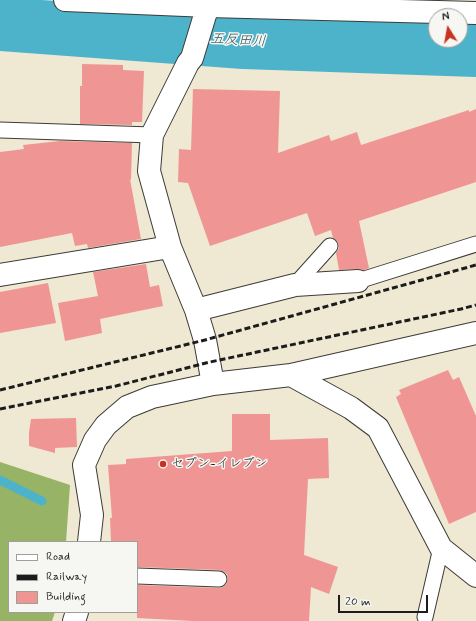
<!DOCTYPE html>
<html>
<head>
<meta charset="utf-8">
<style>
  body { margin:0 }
  #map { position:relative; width:476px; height:621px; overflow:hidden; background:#efe8d2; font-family:Mynerve,sans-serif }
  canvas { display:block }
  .legend { position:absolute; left:8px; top:541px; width:130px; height:72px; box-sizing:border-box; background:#f6f6f2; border:1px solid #9f9f9c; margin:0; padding:5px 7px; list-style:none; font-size:12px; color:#1c1c1c }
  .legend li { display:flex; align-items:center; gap:8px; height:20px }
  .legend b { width:20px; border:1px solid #9f9f9c }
  .north { position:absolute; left:428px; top:8px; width:40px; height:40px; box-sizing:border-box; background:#f6f6f2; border:1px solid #9f9f9c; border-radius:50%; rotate:349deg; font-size:11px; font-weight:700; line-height:16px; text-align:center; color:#1c1c1c }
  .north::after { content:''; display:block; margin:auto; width:14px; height:18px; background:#c8321e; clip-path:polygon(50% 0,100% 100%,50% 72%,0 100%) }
  .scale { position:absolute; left:338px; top:595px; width:90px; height:18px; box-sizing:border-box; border:2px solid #1c1c1c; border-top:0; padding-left:5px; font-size:12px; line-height:14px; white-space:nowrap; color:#1c1c1c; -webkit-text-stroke:3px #f6f6f2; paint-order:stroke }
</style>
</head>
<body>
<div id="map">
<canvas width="476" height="621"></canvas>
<ul class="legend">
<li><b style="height:5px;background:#fff"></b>Road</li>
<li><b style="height:5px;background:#1c1c1c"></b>Railway</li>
<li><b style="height:11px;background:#ef9695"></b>Building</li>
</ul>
<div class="north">N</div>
<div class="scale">20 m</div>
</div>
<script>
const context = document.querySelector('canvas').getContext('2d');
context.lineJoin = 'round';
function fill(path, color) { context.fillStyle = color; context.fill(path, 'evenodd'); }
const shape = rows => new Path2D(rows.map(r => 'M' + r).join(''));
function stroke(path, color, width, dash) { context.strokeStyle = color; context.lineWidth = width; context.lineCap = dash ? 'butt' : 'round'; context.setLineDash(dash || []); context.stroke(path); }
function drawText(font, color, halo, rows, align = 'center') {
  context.font = font + ' Mynerve,"Klee One",sans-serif'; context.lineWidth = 3; context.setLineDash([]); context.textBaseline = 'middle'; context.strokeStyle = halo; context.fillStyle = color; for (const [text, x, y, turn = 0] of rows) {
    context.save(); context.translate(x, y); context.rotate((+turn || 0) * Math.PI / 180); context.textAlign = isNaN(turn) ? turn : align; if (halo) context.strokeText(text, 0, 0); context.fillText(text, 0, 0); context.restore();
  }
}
fill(shape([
  [0,462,70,485,66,542,9,542,9,612,55,612,52,621,0,621]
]), '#96b366');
stroke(shape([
  [0,480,42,501]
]), '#4db3cb', 9);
stroke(shape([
  [0,24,244,42,476,50]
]), '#4db3cb', 54);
fill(shape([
  [82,64,123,65,123,70,144,71,142,122,132,122,132,125,80,124,80,86,82,86],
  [193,89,280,91,278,153,329,135,331,141,357,132,361,145,469,110,469,112,476,109,476,182,359,221,369,268,364,270,357,269,339,270,336,253,339,248,338,243,336,240,333,238,331,230,315,236,307,213,210,246,188,183,178,182,179,149,191,150],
  [60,141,132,143,131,180,130,179,141,239,88,248,87,244,75,246,72,233,0,247,0,152,24,149,23,145],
  [146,264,150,287,159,285,163,306,100,319,102,333,65,341,58,303,98,296,93,272],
  [48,283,56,323,0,333,0,292],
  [448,370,453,380,459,377,476,416,476,512,449,524,396,397,401,394,399,390],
  [232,414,270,414,270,440,328,438,329,478,308,479,304,555,338,567,329,594,311,587,309,621,193,621,137,618,137,585,219,588,223,587,226,584,228,579,227,574,224,572,219,570,137,567,137,542,111,542,110,518,112,518,108,465,126,464,126,459,232,451],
  [76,418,77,447,55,448,55,453,29,446,29,432,31,419]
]), '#ef9695');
const lane = shape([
  [0,130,152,135],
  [358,281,476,244],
  [295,285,330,246],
  [137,576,219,579],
  [425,617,441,548]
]);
const street = shape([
  [65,0,209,6,476,13],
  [210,0,209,6,205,15,192,58,188,63,152,135,149,171,170,247,196,310,205,340,213,384],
  [0,275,170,247],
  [196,310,295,285,358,281],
  [291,375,351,408,378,428,441,548,476,576],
  [89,542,92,515,84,465,95,440,106,425,127,407,152,397,213,384,291,375,476,333],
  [74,621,77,612]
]);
stroke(lane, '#3c3b37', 17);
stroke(street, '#3c3b37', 24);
stroke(lane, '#fff', 15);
stroke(street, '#fff', 22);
stroke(shape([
  [0,390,205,340,476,265],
  [0,409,116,386,210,362,461,309,476,305]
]), '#1c1c1c', 3, [6, 3]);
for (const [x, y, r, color] of [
  [163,464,4,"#c8321e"]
]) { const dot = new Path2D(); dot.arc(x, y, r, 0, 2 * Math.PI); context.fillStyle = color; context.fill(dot); stroke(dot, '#f6f6f2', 1.5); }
drawText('13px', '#1c1c1c', '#f6f6f2', [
  ["セブン-イレブン",171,464]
], 'left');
drawText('italic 14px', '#305862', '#f6f6f2', [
  ["五反田川",238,41,3]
]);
</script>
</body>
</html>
